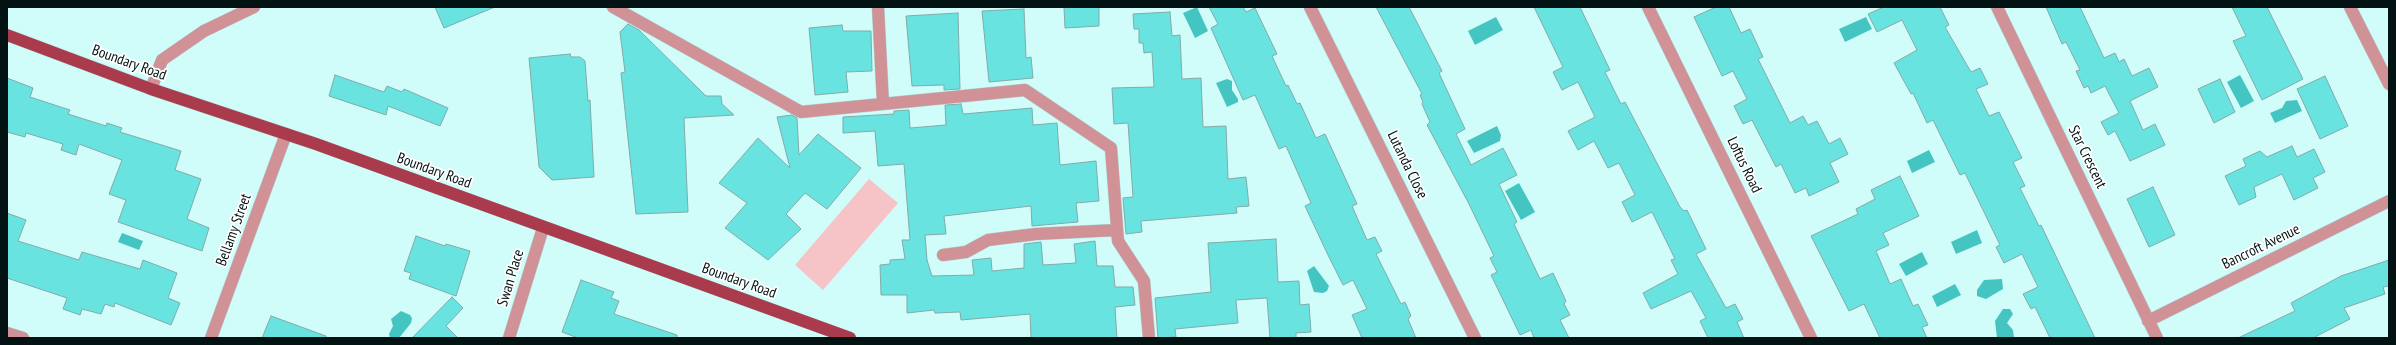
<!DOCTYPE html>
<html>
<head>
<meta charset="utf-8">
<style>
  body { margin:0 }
  #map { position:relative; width:2396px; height:345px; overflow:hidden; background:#d0fcfa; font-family:"PT Sans Narrow",sans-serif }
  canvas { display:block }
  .frame { position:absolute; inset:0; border:8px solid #031212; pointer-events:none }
</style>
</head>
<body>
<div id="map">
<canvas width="2396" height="345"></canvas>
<div class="frame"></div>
</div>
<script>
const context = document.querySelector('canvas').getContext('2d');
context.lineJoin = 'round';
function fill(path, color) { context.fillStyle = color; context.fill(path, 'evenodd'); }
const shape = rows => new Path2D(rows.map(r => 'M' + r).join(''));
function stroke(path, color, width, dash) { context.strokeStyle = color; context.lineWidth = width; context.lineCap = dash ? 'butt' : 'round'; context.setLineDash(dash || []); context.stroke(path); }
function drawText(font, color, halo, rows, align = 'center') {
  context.font = font + ' "PT Sans Narrow",sans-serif'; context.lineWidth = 3.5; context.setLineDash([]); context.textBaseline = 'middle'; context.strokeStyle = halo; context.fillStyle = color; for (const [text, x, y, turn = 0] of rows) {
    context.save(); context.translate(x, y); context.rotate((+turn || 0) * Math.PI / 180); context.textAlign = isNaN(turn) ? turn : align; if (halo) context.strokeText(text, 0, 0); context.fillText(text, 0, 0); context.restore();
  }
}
fill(shape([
  [869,179,898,203,823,290,795,265]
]), '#f6c4c7');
fill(shape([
  [1197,7,1208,31,1195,38,1183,13],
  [1496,17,1503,30,1475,45,1468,31],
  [1866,17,1872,29,1845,42,1839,29],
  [2240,75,2254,101,2241,108,2227,82],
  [1227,79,1232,81,1232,90,1238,99,1238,102,1227,107,1216,83],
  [2297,100,2302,111,2275,123,2270,113,2282,108,2286,101],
  [1497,126,1501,135,1500,141,1474,153,1467,141],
  [1929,150,1935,162,1912,173,1907,161],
  [1519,183,1535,212,1521,220,1505,191],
  [1977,230,1982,243,1956,254,1951,242],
  [122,233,143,241,139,250,118,242],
  [1922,252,1928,264,1906,276,1899,264],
  [1314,266,1329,286,1327,291,1323,293,1314,292,1307,271],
  [2002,279,2003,289,1986,299,1977,296,1977,290,1984,280],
  [1955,284,1961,295,1937,307,1932,296],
  [2003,309,2010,309,2013,314,2007,323,2013,330,2014,338,1997,338,1995,321],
  [401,311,410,315,412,318,411,323,399,338,390,338,389,334,393,326,391,319]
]), '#45c5c2');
const building = shape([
  [435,7,495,7,444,28,435,7],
  [1064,7,1099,7,1099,26,1065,28,1064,7],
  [1209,7,1243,7,1246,12,1255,8,1277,54,1272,56,1286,86,1288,85,1297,104,1300,103,1316,138,1325,134,1357,204,1352,206,1367,240,1375,237,1382,251,1376,254,1401,304,1405,302,1411,316,1408,319,1416,338,1362,338,1352,315,1367,309,1353,280,1343,285,1327,253,1305,206,1311,203,1286,146,1279,149,1255,95,1243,100,1211,28,1218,24,1209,7],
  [1376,7,1409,7,1442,71,1439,73,1465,129,1456,134,1471,165,1503,148,1517,175,1499,184,1517,222,1514,224,1540,279,1553,273,1566,301,1564,304,1570,315,1560,320,1569,338,1534,338,1531,330,1520,335,1491,275,1497,272,1490,258,1494,256,1469,204,1427,125,1430,122,1422,104,1423,102,1420,95,1422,94,1376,7],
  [1534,7,1580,7,1610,70,1605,72,1621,104,1625,102,1680,207,1684,211,1687,210,1706,249,1696,254,1726,308,1735,304,1743,319,1737,322,1744,338,1708,338,1700,321,1706,318,1691,291,1651,309,1643,293,1678,274,1671,260,1675,259,1652,212,1632,222,1622,202,1635,195,1619,163,1608,168,1594,141,1578,150,1568,131,1595,117,1578,82,1562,90,1553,72,1563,67,1534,7],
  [1716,7,1729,7,1741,33,1750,29,1763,57,1758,59,1790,123,1803,116,1808,125,1817,121,1829,144,1840,138,1848,154,1830,163,1839,182,1809,196,1806,188,1795,193,1781,164,1776,167,1752,120,1743,124,1734,106,1747,99,1733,71,1722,76,1694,17,1716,7],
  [1884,7,1940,7,1949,25,1945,27,1971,72,1980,68,1988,84,1976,89,1989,116,1999,112,2022,158,2013,162,2025,186,2020,188,2039,226,2041,225,2095,338,2050,338,2035,307,2031,309,2023,294,2038,287,2022,254,2004,263,1996,247,2000,245,1965,173,1960,175,1933,120,1927,123,1913,93,1911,94,1894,63,1917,50,1902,20,1877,32,1868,14,1884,7],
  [2046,7,2080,7,2104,58,2115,53,2119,62,2124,59,2132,76,2149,68,2158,87,2130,101,2143,130,2155,124,2165,145,2130,161,2115,131,2108,135,2101,122,2119,113,2105,86,2091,93,2088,86,2084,88,2076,71,2080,70,2066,42,2062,44,2046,7],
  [2232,7,2267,7,2303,79,2262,100,2233,41,2246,36,2232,7],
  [1024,9,1026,58,1031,57,1033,78,989,82,982,11,1024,9],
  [1170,12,1172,36,1180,35,1182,79,1201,78,1203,127,1226,126,1228,179,1246,177,1249,206,1236,207,1237,213,1141,221,1142,232,1126,234,1123,198,1133,197,1128,123,1114,124,1112,88,1154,87,1152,52,1144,53,1143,43,1139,43,1139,29,1134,29,1133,14,1170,12],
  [958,13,960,89,944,90,944,85,912,86,906,16,958,13],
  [628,24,639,30,706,96,721,96,722,104,734,115,684,118,688,212,636,214,621,73,625,72,620,32,628,24],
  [842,25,843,31,871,31,872,71,846,72,848,92,815,95,809,28,842,25],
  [570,54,571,57,580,57,585,61,588,101,590,100,594,177,552,180,539,167,529,58,570,54],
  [335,75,384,92,387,86,402,92,404,89,448,108,440,126,388,106,386,115,329,96,335,75],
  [2325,76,2348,126,2320,139,2297,89,2325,76],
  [7,78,33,88,30,97,70,110,68,114,106,126,107,123,122,128,120,132,181,151,175,170,201,179,187,219,209,228,202,251,118,222,126,200,109,194,122,160,79,144,76,155,61,150,63,144,26,133,25,137,7,132,7,78],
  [2220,79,2235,112,2214,123,2198,89,2220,79],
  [961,104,963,114,1032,108,1033,125,1057,123,1060,165,1096,161,1099,201,1076,203,1078,222,1032,226,1031,206,944,216,946,234,925,235,927,260,932,276,974,275,972,260,991,258,992,271,1024,268,1024,244,1041,242,1043,265,1076,263,1074,244,1095,241,1097,266,1113,266,1115,287,1133,287,1135,305,1115,307,1117,338,1031,338,1030,314,961,320,960,312,935,313,934,310,907,313,907,295,881,295,880,265,890,264,890,260,905,259,902,240,910,240,904,164,878,166,875,131,843,133,843,117,894,114,894,111,909,110,910,128,946,125,945,105,961,104],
  [792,115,797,118,799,155,818,134,861,168,827,209,805,193,786,214,801,229,768,260,725,228,747,203,719,183,758,138,790,168,777,117,792,115],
  [2292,146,2297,157,2314,149,2325,172,2313,178,2318,188,2294,200,2282,174,2254,187,2256,197,2239,205,2225,176,2246,166,2243,159,2260,151,2267,157,2292,146],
  [1900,176,1919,216,1883,233,1889,245,1876,251,1890,284,1901,279,1913,306,1918,304,1928,325,1922,327,1927,338,1880,338,1864,304,1849,311,1811,236,1858,214,1856,209,1875,199,1871,190,1900,176],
  [2153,187,2175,235,2149,247,2127,199,2153,187],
  [7,213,26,220,18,241,79,260,82,252,140,269,143,260,177,273,168,298,180,303,171,325,115,303,114,307,105,304,101,314,82,309,80,315,63,309,67,298,7,278,7,213],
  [416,236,445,246,446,244,470,251,456,296,409,279,411,273,404,271,416,236],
  [1276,239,1278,282,1299,281,1300,305,1309,304,1311,332,1296,333,1296,338,1270,338,1267,298,1236,300,1238,323,1175,329,1176,337,1158,338,1155,298,1211,292,1208,243,1276,239],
  [2389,260,2389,286,2383,287,2385,294,2344,308,2350,319,2313,338,2238,338,2295,311,2291,303,2341,276,2389,260],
  [581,280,614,292,611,298,619,301,614,314,677,335,677,338,578,338,562,332,581,280],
  [452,297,463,308,446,326,458,338,412,338,452,297],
  [271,316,326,336,326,338,262,338,271,316]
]);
fill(building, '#68e3e0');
stroke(building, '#81aba9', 1);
const minor = shape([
  [613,7,801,112,1025,90,1111,148,1118,241,1144,281,1149,338],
  [878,7,883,104],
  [1310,7,1475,338],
  [1648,7,1811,338],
  [1997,7,2157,338],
  [2350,7,2389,84],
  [151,89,162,60,204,31,254,7],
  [943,255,966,252,988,240,1036,234,1117,230],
  [2148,321,2389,201],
  [7,333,23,338],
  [211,338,286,134],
  [509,338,543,228]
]);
const major = shape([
  [7,35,151,89,316,144,850,338]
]);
stroke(minor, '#afd7d5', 13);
stroke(major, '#afd7d5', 13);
stroke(minor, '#d19297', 12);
stroke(major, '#aa3b4c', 12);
drawText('15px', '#031212', '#fff', [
  ["Boundary Road",129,63,20],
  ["Star Crescent",2087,157,64],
  ["Lutanda Close",1407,165,64],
  ["Loftus Road",1744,165,64],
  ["Boundary Road",434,171,20],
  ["Bellamy Street",234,230,-70],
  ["Bancroft Avenue",2261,247,-26],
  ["Swan Place",511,278,-73],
  ["Boundary Road",739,281,20]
]);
</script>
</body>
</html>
